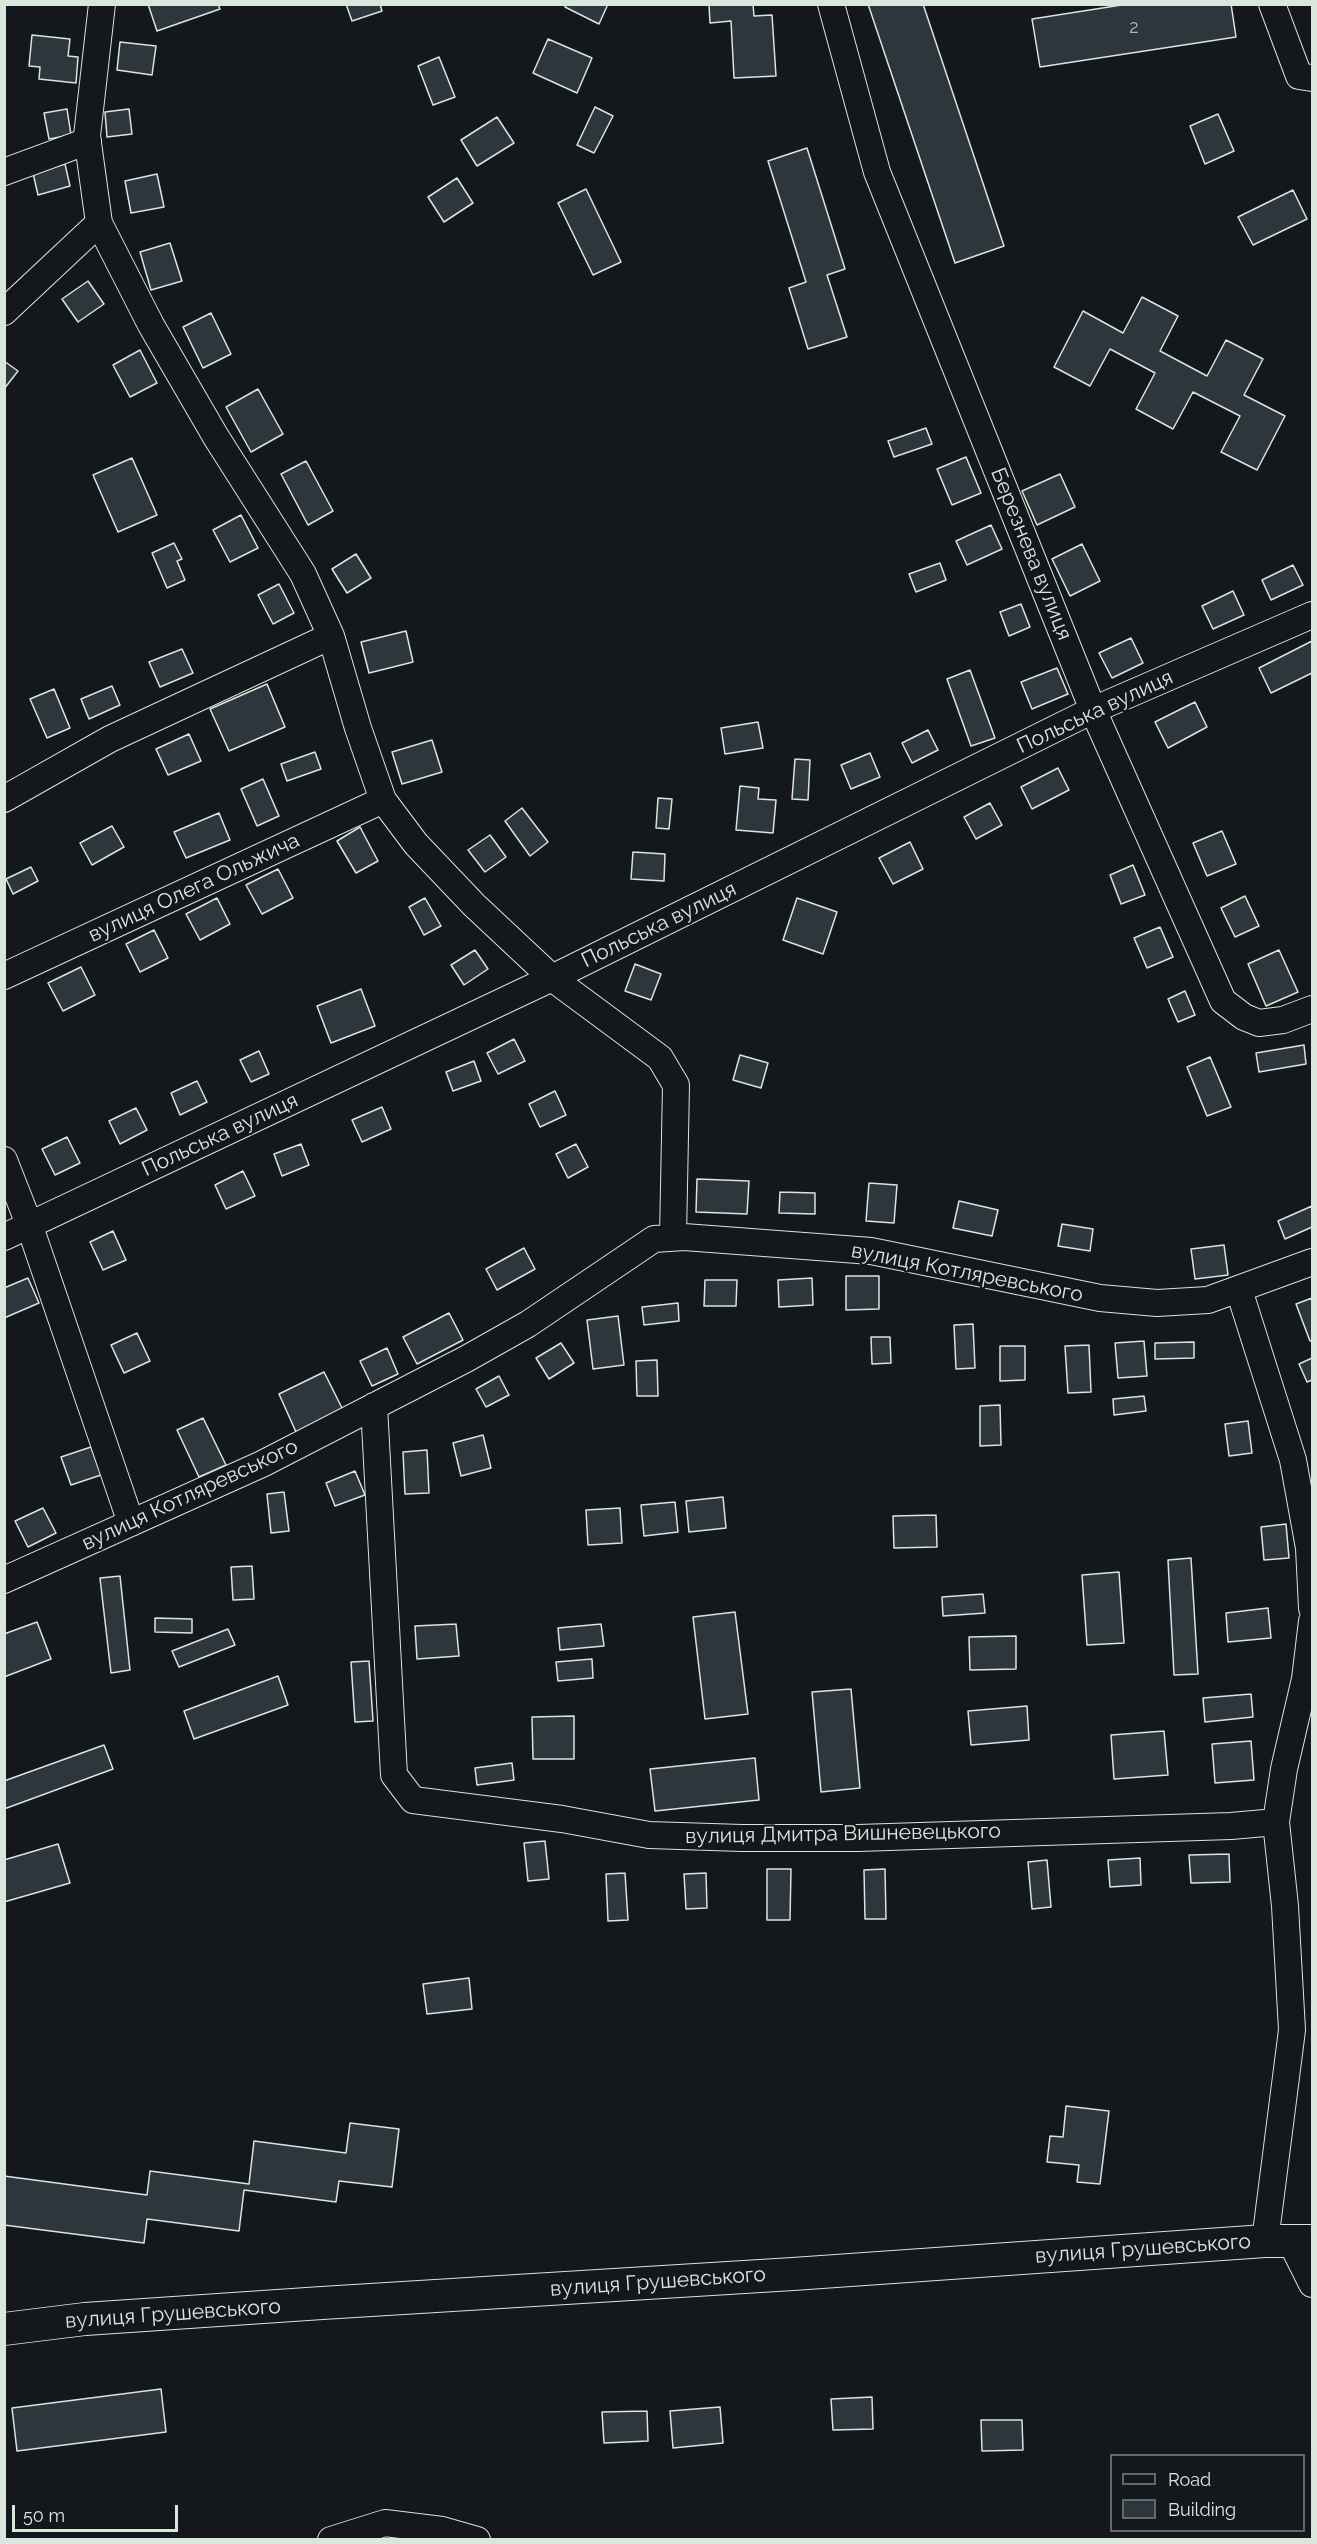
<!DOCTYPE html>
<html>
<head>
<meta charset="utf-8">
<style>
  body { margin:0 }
  #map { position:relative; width:1317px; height:2544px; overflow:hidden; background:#14181c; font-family:Raleway,sans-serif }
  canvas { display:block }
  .frame { position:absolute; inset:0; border:6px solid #d8e6dc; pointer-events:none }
  .legend { position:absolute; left:1110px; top:2454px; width:195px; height:78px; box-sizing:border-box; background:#14181c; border:2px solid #626a69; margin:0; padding:8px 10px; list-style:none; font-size:18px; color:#d8e6dc }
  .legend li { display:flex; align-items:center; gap:12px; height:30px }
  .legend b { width:30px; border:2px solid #626a69 }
  .scale { position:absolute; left:12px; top:2505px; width:166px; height:27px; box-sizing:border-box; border:3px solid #d8e6dc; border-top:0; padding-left:8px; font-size:18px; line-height:21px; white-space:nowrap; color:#d8e6dc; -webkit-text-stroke:4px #14181c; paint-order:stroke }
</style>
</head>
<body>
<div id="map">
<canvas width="1317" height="2544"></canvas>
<div class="frame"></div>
<ul class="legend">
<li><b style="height:8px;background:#14181c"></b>Road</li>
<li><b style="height:16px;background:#2c363c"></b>Building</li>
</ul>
<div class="scale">50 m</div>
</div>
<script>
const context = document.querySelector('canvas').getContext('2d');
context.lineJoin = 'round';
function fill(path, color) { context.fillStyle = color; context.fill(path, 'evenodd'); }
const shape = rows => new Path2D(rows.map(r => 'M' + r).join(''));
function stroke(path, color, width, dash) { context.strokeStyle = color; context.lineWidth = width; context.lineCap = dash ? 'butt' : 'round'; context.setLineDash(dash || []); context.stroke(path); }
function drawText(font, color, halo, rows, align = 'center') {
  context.font = font + ' Raleway,sans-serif'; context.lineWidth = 4.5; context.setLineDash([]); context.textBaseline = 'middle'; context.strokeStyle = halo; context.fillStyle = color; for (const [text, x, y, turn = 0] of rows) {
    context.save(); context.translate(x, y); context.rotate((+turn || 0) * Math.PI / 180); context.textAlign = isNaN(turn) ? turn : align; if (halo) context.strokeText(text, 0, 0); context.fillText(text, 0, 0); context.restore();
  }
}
const building = shape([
  [148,4,218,4,220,9,157,31,148,4],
  [346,4,380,4,382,11,352,21,346,4],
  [566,4,608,4,599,24,565,7,566,4],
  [709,4,753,4,754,16,772,15,776,76,734,78,731,21,710,23,709,4],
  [868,4,923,4,1004,246,955,263,868,4],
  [1128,4,1231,4,1236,37,1040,67,1032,19,1128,4],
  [32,35,70,39,68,56,78,57,76,83,39,79,40,67,29,66,32,35],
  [548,39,592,58,577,93,533,73,548,39],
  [120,42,156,46,152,75,117,70,120,42],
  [439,57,455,97,433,105,418,66,439,57],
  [595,107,613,116,594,153,577,145,595,107],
  [67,109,71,135,49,139,44,113,67,109],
  [129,109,132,134,107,137,105,112,129,109],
  [1218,114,1234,151,1205,164,1190,126,1218,114],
  [497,117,514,143,477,166,461,140,497,117],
  [807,148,845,269,827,275,847,337,808,349,789,288,806,282,768,161,807,148],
  [65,164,70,186,38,195,33,173,65,164],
  [157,174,164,207,131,213,125,181,157,174],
  [457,178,473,203,444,222,428,197,457,178],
  [586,189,621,262,593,275,558,203,586,189],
  [1293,190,1307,219,1253,245,1238,217,1293,190],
  [170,243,182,281,151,290,140,252,170,243],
  [88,281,104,304,78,322,62,299,88,281],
  [1142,297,1178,316,1160,351,1207,376,1226,340,1263,359,1244,395,1285,416,1257,470,1221,452,1240,416,1193,392,1173,429,1136,409,1155,373,1110,349,1090,386,1054,367,1083,311,1123,333,1142,297],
  [211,313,231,354,203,368,183,327,211,313],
  [140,350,157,383,130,397,113,365,140,350],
  [4,361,18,371,4,389,4,361],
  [258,389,283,434,251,452,226,407,258,389],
  [926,428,932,444,894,457,888,441,926,428],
  [966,457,981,493,952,505,937,469,966,457],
  [132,458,157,515,118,532,93,475,132,458],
  [306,461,333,511,308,525,281,474,306,461],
  [1060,474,1075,507,1037,525,1022,491,1060,474],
  [241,515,258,548,230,562,213,530,241,515],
  [991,525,1002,549,967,565,956,541,991,525],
  [174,543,182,559,177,561,185,580,167,588,152,553,174,543],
  [1082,544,1100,581,1070,596,1052,559,1082,544],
  [356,554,371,578,347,593,332,569,356,554],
  [940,563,946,580,916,592,909,574,940,563],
  [1293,565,1303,585,1271,600,1262,580,1293,565],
  [279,584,294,613,273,624,258,595,279,584],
  [1233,591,1244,615,1213,629,1202,606,1233,591],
  [1021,604,1030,627,1009,636,1000,612,1021,604],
  [406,631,413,662,369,673,361,642,406,631],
  [1131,638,1143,663,1112,678,1099,653,1131,638],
  [1312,641,1312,673,1271,693,1259,668,1312,641],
  [182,649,193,673,160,687,149,662,182,649],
  [1057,668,1068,694,1032,709,1021,682,1057,668],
  [970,670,995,738,971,746,947,679,970,670],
  [267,684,285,727,229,751,210,709,267,684],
  [112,686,120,705,89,719,81,699,112,686],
  [54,689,70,728,47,738,30,699,54,689],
  [1195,702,1207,727,1168,748,1155,722,1195,702],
  [758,722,763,748,725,754,721,728,758,722],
  [928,730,938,750,912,763,902,743,928,730],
  [189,734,201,761,168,775,156,749,189,734],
  [432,740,442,772,402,784,392,752,432,740],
  [315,752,321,769,287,781,281,764,315,752],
  [870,753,880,777,851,789,841,765,870,753],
  [795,759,810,760,808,800,792,799,795,759],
  [1058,768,1069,790,1032,809,1021,787,1058,768],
  [263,779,279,816,257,826,241,789,263,779],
  [740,786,759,788,758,799,776,800,773,833,736,830,740,786],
  [658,798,672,799,669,829,656,828,658,798],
  [990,803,1002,825,976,839,964,817,990,803],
  [522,808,548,842,530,856,505,821,522,808],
  [219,813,230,840,186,858,174,832,219,813],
  [112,826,124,847,92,865,80,843,112,826],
  [360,827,378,861,356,873,337,841,360,827],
  [1222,831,1236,864,1207,876,1193,843,1222,831],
  [490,835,506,857,485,872,468,850,490,835],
  [910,842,923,869,893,884,879,858,910,842],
  [633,852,665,854,664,881,631,879,633,852],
  [1133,865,1145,895,1121,904,1110,875,1133,865],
  [31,867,38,881,13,894,6,879,31,867],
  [278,869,293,898,262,914,246,885,278,869],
  [1245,896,1259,926,1235,937,1221,908,1245,896],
  [217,898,230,924,200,940,186,914,217,898],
  [425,898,441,926,424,935,409,907,425,898],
  [797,898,837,912,823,954,783,940,797,898],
  [1160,927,1173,957,1147,968,1134,938,1160,927],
  [154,930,168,958,140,972,126,944,154,930],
  [475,950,488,969,464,985,451,965,475,950],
  [1279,950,1298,992,1266,1006,1248,964,1279,950],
  [635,964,661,974,651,1000,625,991,635,964],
  [81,967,95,995,63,1011,48,983,81,967],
  [361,989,375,1026,331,1043,317,1006,361,989],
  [1185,991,1195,1015,1178,1022,1168,999,1185,991],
  [514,1039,525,1061,498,1074,487,1053,514,1039],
  [1304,1045,1306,1064,1259,1072,1256,1053,1304,1045],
  [259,1051,269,1074,251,1082,240,1060,259,1051],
  [740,1055,768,1063,761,1088,733,1080,740,1055],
  [1210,1057,1231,1107,1207,1116,1187,1067,1210,1057],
  [474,1061,481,1081,453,1091,446,1072,474,1061],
  [197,1081,207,1102,180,1115,171,1093,197,1081],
  [555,1091,566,1115,540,1127,529,1104,555,1091],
  [382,1107,391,1129,362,1142,352,1120,382,1107],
  [136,1108,147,1130,120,1144,109,1121,136,1108],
  [67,1137,80,1163,55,1175,42,1149,67,1137],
  [301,1144,309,1165,282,1176,274,1154,301,1144],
  [576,1144,588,1167,568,1178,556,1154,576,1144],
  [243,1171,255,1196,226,1209,215,1185,243,1171],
  [697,1179,749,1181,747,1214,696,1212,697,1179],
  [869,1183,897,1185,894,1223,866,1221,869,1183],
  [780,1192,815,1193,815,1214,779,1213,780,1192],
  [959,1201,998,1210,992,1236,953,1228,959,1201],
  [1312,1206,1312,1227,1285,1239,1278,1221,1312,1206],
  [1062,1224,1093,1229,1090,1251,1058,1246,1062,1224],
  [113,1231,126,1260,103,1270,90,1242,113,1231],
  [1224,1245,1228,1275,1195,1279,1191,1249,1224,1245],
  [524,1248,535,1269,497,1290,486,1269,524,1248],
  [846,1276,879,1276,879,1309,846,1310,846,1276],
  [28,1278,39,1303,4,1318,4,1288,28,1278],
  [812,1278,813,1305,779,1307,778,1280,812,1278],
  [705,1280,737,1280,736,1306,704,1306,705,1280],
  [1312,1298,1312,1341,1310,1341,1296,1304,1312,1298],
  [678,1303,679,1321,644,1325,642,1307,678,1303],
  [449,1313,463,1340,417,1364,403,1337,449,1313],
  [618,1316,624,1365,593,1369,587,1320,618,1316],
  [973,1324,975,1368,956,1369,954,1325,973,1324],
  [137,1333,150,1361,124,1373,111,1345,137,1333],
  [871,1337,890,1337,891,1363,872,1364,871,1337],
  [1144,1341,1147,1376,1118,1378,1115,1343,1144,1341],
  [1194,1342,1194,1358,1155,1359,1155,1343,1194,1342],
  [561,1343,574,1363,549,1379,536,1358,561,1343],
  [1089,1345,1091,1392,1068,1393,1065,1346,1089,1345],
  [1000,1346,1025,1346,1025,1380,1000,1381,1000,1346],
  [387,1348,398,1374,372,1386,360,1361,387,1348],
  [1312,1358,1312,1380,1307,1382,1299,1364,1312,1358],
  [657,1360,658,1396,637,1396,636,1361,657,1360],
  [324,1372,343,1410,296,1432,279,1394,324,1372],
  [499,1376,509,1395,486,1407,476,1389,499,1376],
  [1144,1396,1146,1411,1114,1415,1113,1399,1144,1396],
  [1000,1405,1001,1445,980,1446,980,1406,1000,1405],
  [203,1418,226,1465,199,1477,177,1430,203,1418],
  [1248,1421,1252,1453,1229,1456,1225,1424,1248,1421],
  [483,1435,491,1468,461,1476,453,1443,483,1435],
  [91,1447,101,1475,71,1485,61,1457,91,1447],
  [427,1450,429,1493,405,1494,403,1452,427,1450],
  [355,1471,365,1495,335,1506,326,1483,355,1471],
  [284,1492,289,1531,271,1533,267,1494,284,1492],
  [723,1497,726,1528,689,1532,686,1501,723,1497],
  [675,1502,678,1532,644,1536,641,1505,675,1502],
  [43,1508,56,1533,28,1547,15,1521,43,1508],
  [620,1508,622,1543,588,1545,586,1510,620,1508],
  [936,1515,937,1547,894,1548,893,1516,936,1515],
  [1286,1524,1289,1558,1264,1560,1261,1527,1286,1524],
  [1191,1558,1198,1674,1174,1675,1168,1560,1191,1558],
  [252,1566,254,1599,233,1600,231,1567,252,1566],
  [1119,1572,1124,1643,1087,1645,1082,1575,1119,1572],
  [120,1576,130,1670,111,1673,100,1578,120,1576],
  [983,1594,985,1613,943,1616,942,1597,983,1594],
  [1268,1608,1271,1638,1228,1642,1226,1613,1268,1608],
  [735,1612,748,1714,705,1719,693,1617,735,1612],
  [155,1618,192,1619,192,1633,155,1632,155,1618],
  [37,1622,51,1659,4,1677,4,1634,37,1622],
  [456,1624,459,1656,417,1659,415,1626,456,1624],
  [601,1624,604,1646,560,1650,558,1628,601,1624],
  [228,1629,235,1645,179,1667,172,1651,228,1629],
  [1016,1636,1016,1669,970,1670,969,1637,1016,1636],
  [592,1659,593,1678,558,1681,556,1662,592,1659],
  [369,1661,373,1721,355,1722,351,1662,369,1661],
  [278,1676,288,1705,194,1739,184,1711,278,1676],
  [851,1689,860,1788,821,1792,812,1692,851,1689],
  [1251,1694,1253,1717,1205,1722,1203,1698,1251,1694],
  [1027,1706,1029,1740,971,1745,968,1711,1027,1706],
  [574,1716,574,1759,533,1759,532,1717,574,1716],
  [1164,1731,1168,1775,1114,1779,1111,1735,1164,1731],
  [1251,1741,1254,1780,1215,1783,1212,1744,1251,1741],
  [104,1745,113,1769,4,1809,4,1781,104,1745],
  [755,1758,759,1800,655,1811,650,1769,755,1758],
  [512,1763,514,1780,477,1785,475,1768,512,1763],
  [545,1841,549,1879,528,1881,524,1843,545,1841],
  [58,1844,70,1883,4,1902,4,1860,58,1844],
  [1229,1854,1230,1882,1191,1883,1189,1855,1229,1854],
  [1140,1858,1141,1885,1110,1887,1108,1860,1140,1858],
  [1047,1860,1051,1907,1032,1909,1028,1862,1047,1860],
  [767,1869,791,1869,790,1920,767,1920,767,1869],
  [885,1869,886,1919,865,1919,864,1870,885,1869],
  [625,1873,628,1920,608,1921,606,1874,625,1873],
  [706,1873,707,1908,686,1909,684,1874,706,1873],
  [469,1978,472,2009,427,2014,423,1984,469,1978],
  [1066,2106,1109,2111,1100,2184,1077,2182,1079,2165,1047,2162,1050,2136,1063,2137,1066,2106],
  [350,2123,399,2129,392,2187,339,2181,336,2202,244,2190,239,2231,147,2219,144,2243,4,2225,4,2176,147,2195,150,2171,249,2184,254,2141,346,2153,350,2123],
  [161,2389,166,2432,17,2451,12,2408,161,2389],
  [872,2397,873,2429,833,2430,831,2399,872,2397],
  [720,2407,723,2443,673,2448,670,2411,720,2407],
  [647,2411,648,2441,604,2443,602,2412,647,2411],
  [981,2420,1022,2420,1023,2450,982,2451,981,2420]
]);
fill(building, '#2c363c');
stroke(building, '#d8e6dc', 1.5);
const minor = shape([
  [102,4,87,136,99,223,151,325,216,437,303,574,331,636,358,728,383,800,416,844,474,905,552,978,660,1058,676,1085,673,1237],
  [831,4,877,172,1093,710,1223,1001,1244,1017,1259,1023,1283,1020,1312,1009],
  [1272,4,1299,76,1312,78],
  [4,172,88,141],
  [4,312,99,223],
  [4,799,110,739,331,636],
  [4,976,383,800],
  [4,1160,29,1224,131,1523],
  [4,1237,552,978,1093,710,1312,615],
  [1239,1290,1293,1460,1309,1548,1312,1608],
  [374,1406,394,1775,413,1800,562,1819,649,1835,742,1838,858,1838,1231,1826,1276,1822],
  [4,1580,262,1464,466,1359,528,1324,654,1239,684,1237,871,1251,1100,1298,1157,1303,1208,1300,1312,1262],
  [1290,2240,1312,2284],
  [1265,2241,1292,2030,1285,1906,1276,1822,1284,1769,1305,1679,1312,1621],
  [331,2540,385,2523,442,2530,477,2540]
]);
const major = shape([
  [4,2329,85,2319,322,2303,793,2274,1265,2241,1312,2241]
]);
stroke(minor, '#d8e6dc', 28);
stroke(major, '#d8e6dc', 34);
stroke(minor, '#14181c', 26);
stroke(major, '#14181c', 32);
drawText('18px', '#adbab4', null, [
  ["2",1134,28]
]);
drawText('21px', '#d8e6dc', '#14181c', [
  ["Березнева вулиця",1031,554,68],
  ["Польська вулиця",1095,712,-25],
  ["вулиця Олега Ольжича",194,888,-25],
  ["Польська вулиця",659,925,-26],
  ["Польська вулиця",220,1135,-25],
  ["вулиця Котляревського",967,1273,11],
  ["вулиця Котляревського",190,1495,-25],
  ["вулиця Дмитра Вишневецького",843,1834,-1],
  ["вулиця Грушевського",1143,2249,-4],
  ["вулиця Грушевського",658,2282,-4],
  ["вулиця Грушевського",173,2314,-4]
]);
</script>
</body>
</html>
